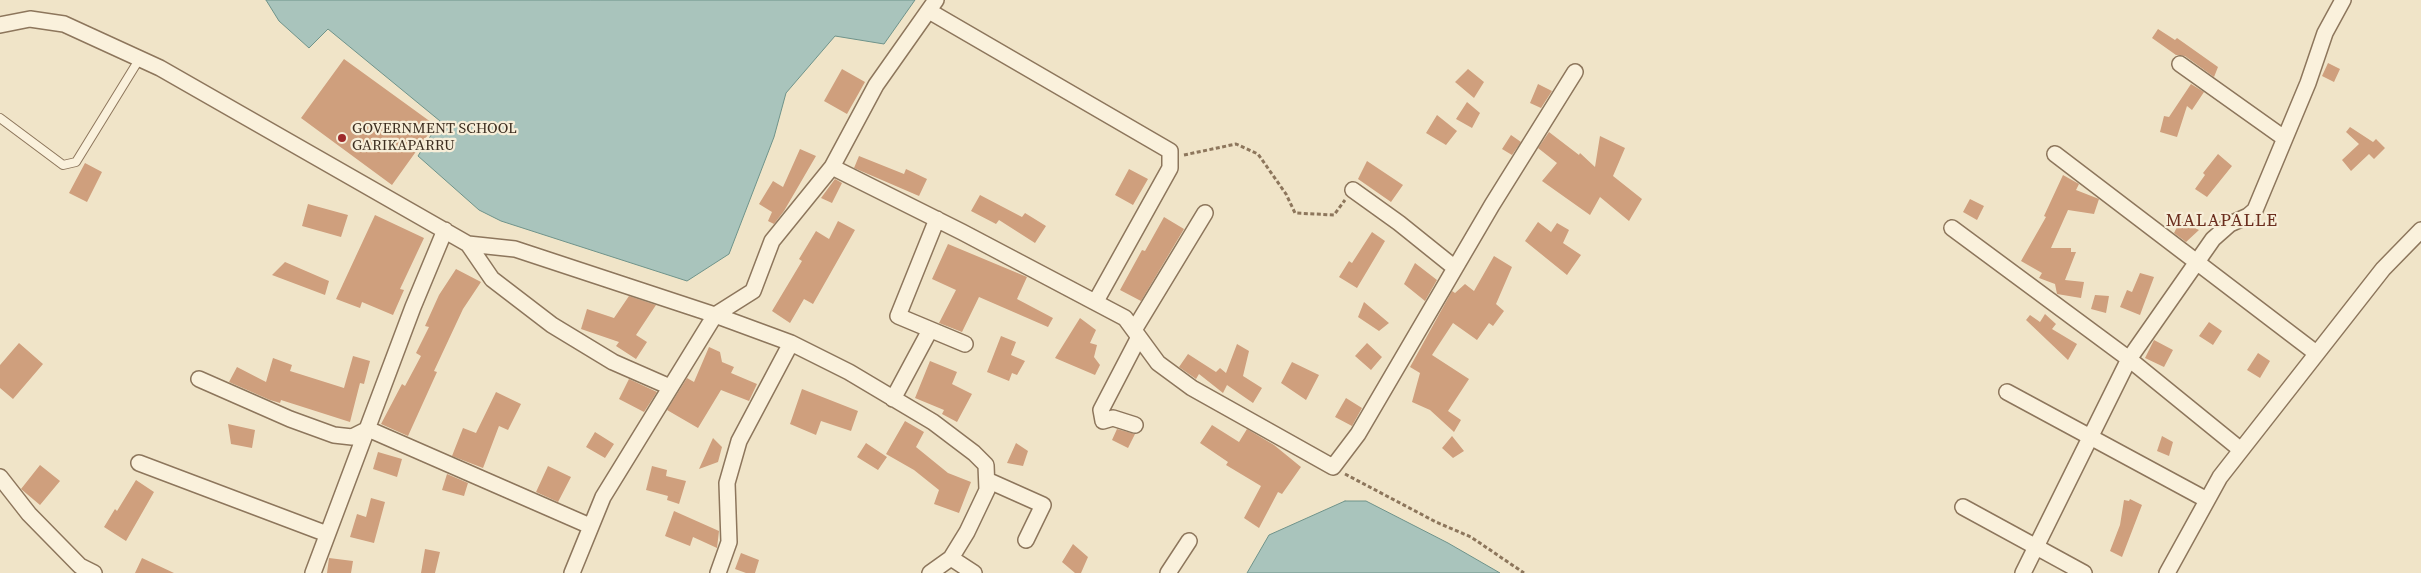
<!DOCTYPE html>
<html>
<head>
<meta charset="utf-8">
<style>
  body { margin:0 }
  canvas { display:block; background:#f0e4c8 }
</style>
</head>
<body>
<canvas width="2421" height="573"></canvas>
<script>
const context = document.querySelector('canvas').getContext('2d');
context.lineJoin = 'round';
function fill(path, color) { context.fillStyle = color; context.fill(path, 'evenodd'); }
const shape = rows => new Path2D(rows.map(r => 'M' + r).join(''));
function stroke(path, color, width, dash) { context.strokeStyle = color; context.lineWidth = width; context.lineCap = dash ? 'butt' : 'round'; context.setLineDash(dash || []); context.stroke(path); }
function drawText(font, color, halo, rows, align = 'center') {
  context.font = font + ' "Source Serif 4",serif'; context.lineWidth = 4.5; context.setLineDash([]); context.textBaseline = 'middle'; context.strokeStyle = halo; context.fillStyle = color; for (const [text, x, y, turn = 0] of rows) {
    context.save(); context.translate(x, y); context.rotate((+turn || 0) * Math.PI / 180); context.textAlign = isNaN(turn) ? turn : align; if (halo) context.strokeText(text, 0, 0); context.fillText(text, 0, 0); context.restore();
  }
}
const water = shape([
  [266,0,915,0,884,44,835,36,786,93,774,137,729,254,687,281,501,221,479,210,418,156,440,121,328,29,309,48,279,21,266,0],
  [1345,501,1366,501,1448,543,1500,573,1247,573,1269,535,1345,501]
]);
fill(water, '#a9c4bc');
stroke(water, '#6f938a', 1);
fill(shape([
  [2158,29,2175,40,2177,38,2218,67,2214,77,2185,56,2176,55,2152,38],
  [344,59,435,125,392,185,301,118],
  [2328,63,2340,69,2334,82,2322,76],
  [842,69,865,82,847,114,824,101],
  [1468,69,1484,82,1474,98,1455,82],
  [1538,84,1552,91,1541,108,1530,103],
  [2191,84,2204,92,2192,110,2187,106,2177,137,2160,132,2164,116,2169,117],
  [1467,102,1480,113,1472,128,1456,119],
  [1437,115,1457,131,1446,145,1426,133],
  [2350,127,2373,142,2376,139,2385,148,2374,159,2369,154,2351,171,2342,160,2359,144,2346,132],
  [1549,132,1579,155,1580,153,1595,167,1600,136,1625,148,1613,176,1642,199,1629,221,1600,197,1590,215,1542,181,1557,163,1538,148],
  [1511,135,1521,142,1512,155,1502,149],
  [800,149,816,156,784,211,774,224,768,221,772,212,759,204,773,181,783,187],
  [2218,154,2232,166,2207,197,2195,189,2205,175,2203,173],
  [859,156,904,174,906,169,927,179,919,196,854,168],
  [1367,161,1403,185,1391,202,1358,179],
  [85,163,102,172,87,202,69,193],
  [1129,169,1148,179,1133,205,1115,195],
  [2063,175,2079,184,2076,190,2099,199,2094,214,2068,210,2051,248,2071,248,2071,252,2076,252,2065,280,2084,282,2081,298,2057,294,2055,284,2039,278,2042,273,2021,261,2046,217,2044,216],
  [835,179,842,183,832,203,821,198],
  [980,195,1022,217,1025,213,1046,226,1035,243,999,220,996,224,971,211],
  [1970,199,1984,206,1977,220,1963,212],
  [308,204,348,215,341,237,302,226],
  [375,215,424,238,400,289,404,290,393,315,362,302,360,308,336,299],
  [1164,217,1184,229,1141,301,1120,290,1142,250,1145,251],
  [838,221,855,230,813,304,804,299,790,323,772,311,802,261,799,259,816,231,829,239],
  [2180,221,2199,230,2186,242,2174,233],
  [1538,222,1551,232,1557,223,1569,230,1563,243,1581,255,1567,275,1525,241],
  [1372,232,1385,241,1357,288,1339,277,1349,261,1352,263],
  [948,244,1027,277,1017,299,1053,318,1048,327,979,297,962,332,939,323,956,290,932,279],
  [1494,256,1512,267,1496,304,1504,311,1493,326,1489,323,1477,340,1453,323,1432,355,1469,379,1448,411,1461,420,1454,432,1430,410,1412,402,1420,373,1410,367,1452,291,1455,293,1465,284,1474,291],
  [285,262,329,281,325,295,272,275],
  [1415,263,1437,280,1425,301,1404,284],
  [456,269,481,282,463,309,434,371,437,372,408,436,381,424,402,384,405,386,421,356,416,353,429,327,425,326,439,295],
  [2140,273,2154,277,2140,315,2120,307,2127,290,2132,292],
  [2095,295,2109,296,2106,313,2091,309],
  [629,296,656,305,636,335,647,342,636,359,616,346,619,342,581,329,587,309,614,318],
  [1364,302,1389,323,1379,331,1358,317],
  [2045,314,2056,324,2052,329,2077,344,2068,360,2026,320,2030,315,2040,322],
  [1080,318,1096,330,1090,343,1097,345,1094,357,1100,365,1095,375,1055,358],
  [2209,322,2222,331,2213,345,2199,336],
  [1001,336,1016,342,1011,355,1025,361,1017,375,1012,373,1009,381,987,372],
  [2154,340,2173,350,2164,367,2145,358],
  [19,343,43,364,13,399,0,388,0,365],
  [1367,343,1382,357,1371,370,1355,356],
  [1237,344,1249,351,1243,376,1262,388,1253,403,1227,385,1223,393,1199,374,1196,379,1179,367,1188,354,1216,372,1220,368,1226,373],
  [709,347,720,352,722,362,734,367,731,373,757,384,749,401,721,390,698,428,667,410,687,378,694,382],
  [2258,353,2270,361,2260,378,2247,370],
  [353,356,370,361,364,384,360,383,350,422,281,400,280,403,270,400,229,382,237,367,266,382,273,358,292,365,290,371,344,388],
  [930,361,957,372,952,384,972,394,957,422,942,414,944,410,915,398],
  [1292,362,1319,375,1306,400,1281,383],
  [629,379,657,392,644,412,619,399],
  [802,389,858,411,851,431,821,421,816,435,790,424],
  [496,392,521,404,508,430,499,426,483,468,452,456,463,428,476,433],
  [1346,398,1362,408,1352,426,1335,417],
  [905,421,924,432,916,447,948,473,971,482,959,513,934,504,939,490,914,470,886,454],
  [228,424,255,430,252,448,231,444],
  [1212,425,1239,442,1247,429,1274,445,1301,467,1282,494,1278,492,1259,528,1244,518,1261,486,1226,465,1228,462,1200,443],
  [1117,429,1135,434,1128,448,1112,440],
  [595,432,614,444,605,458,586,447],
  [1452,436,1464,451,1453,458,1442,448],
  [2162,436,2173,442,2169,456,2157,451],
  [713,438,722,447,718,462,699,469],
  [866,443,887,457,878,470,857,457],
  [1016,443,1028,451,1023,466,1007,463],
  [378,452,402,459,397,477,373,469],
  [40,465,60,481,40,505,21,489],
  [548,466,571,477,558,502,536,492],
  [652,466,667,470,666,476,686,481,679,504,667,500,668,496,646,490],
  [447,474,468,483,464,496,442,490],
  [136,480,154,492,126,541,104,527,115,509,117,511],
  [371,498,385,502,374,543,350,537,357,514,366,517],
  [2130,499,2142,505,2122,557,2110,551,2120,525,2124,500,2129,501],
  [674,511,719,531,717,548,693,537,690,546,665,536],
  [1073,544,1088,557,1081,573,1075,573,1062,562],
  [425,549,440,552,435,573,421,573],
  [741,553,759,560,755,573,746,573,735,569],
  [142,558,174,573,135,573],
  [329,558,353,561,351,573,327,573]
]), '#cf9f7d');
const lane = shape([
  [0,118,63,165,76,162,140,58]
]);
const street = shape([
  [929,11,1170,151,1170,168,1096,301],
  [0,25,30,19,64,24,160,68,468,244,515,249,715,315,791,343,849,372,933,422,974,453,986,465,987,490,967,532,951,558,930,573],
  [2180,64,2284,138],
  [2055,154,2316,353],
  [832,167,962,232,1125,318,1158,363,1192,388,1333,467,1358,434,1492,205,1575,72],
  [1353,190,1399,223,1455,268],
  [937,219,898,316,965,344],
  [1952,228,2129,359,2241,450],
  [468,244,492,279,552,325,613,362,670,387],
  [1134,330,1205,213],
  [199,379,290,419,334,435,352,437,368,429,590,526],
  [2007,392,2207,500],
  [893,399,930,330],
  [1135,425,1113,418,1103,421,1101,410,1139,337],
  [139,463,327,534],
  [0,477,29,514,80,566,94,573],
  [987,480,1043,505,1026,540],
  [1963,507,2084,573],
  [951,558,974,573],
  [313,573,413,307,445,230],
  [572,573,603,497,715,315,753,291,772,241,832,167,876,85,936,0],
  [718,573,729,542,727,483,739,441,791,343],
  [1168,573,1189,541],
  [2023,573,2129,359,2213,239,2230,224,2248,216,2255,210,2308,83,2325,33,2343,0],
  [2167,573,2220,477,2383,269,2421,230]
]);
stroke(lane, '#8d765c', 10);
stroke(street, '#8d765c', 18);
stroke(shape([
  [1184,155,1236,144,1258,154,1286,194,1295,213,1334,215,1345,200],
  [1345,474,1436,522,1471,537,1524,573]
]), '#8d765c', 3, [4, 2.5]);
stroke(lane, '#faf1dc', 8);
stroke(street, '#faf1dc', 15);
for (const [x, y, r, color] of [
  [342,138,5,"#9e2a2b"]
]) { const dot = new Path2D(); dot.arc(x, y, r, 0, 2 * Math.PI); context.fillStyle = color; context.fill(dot); stroke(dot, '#f7eed8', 2); }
drawText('15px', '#3d2e20', '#f7eed8', [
  ["GOVERNMENT SCHOOL",352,129],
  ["GARIKAPARRU",352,146]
], 'left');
context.letterSpacing = '1px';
drawText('18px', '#6b2e1e', '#f7eed8', [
  ["MALAPALLE",2222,221]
]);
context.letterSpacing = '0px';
</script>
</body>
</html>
